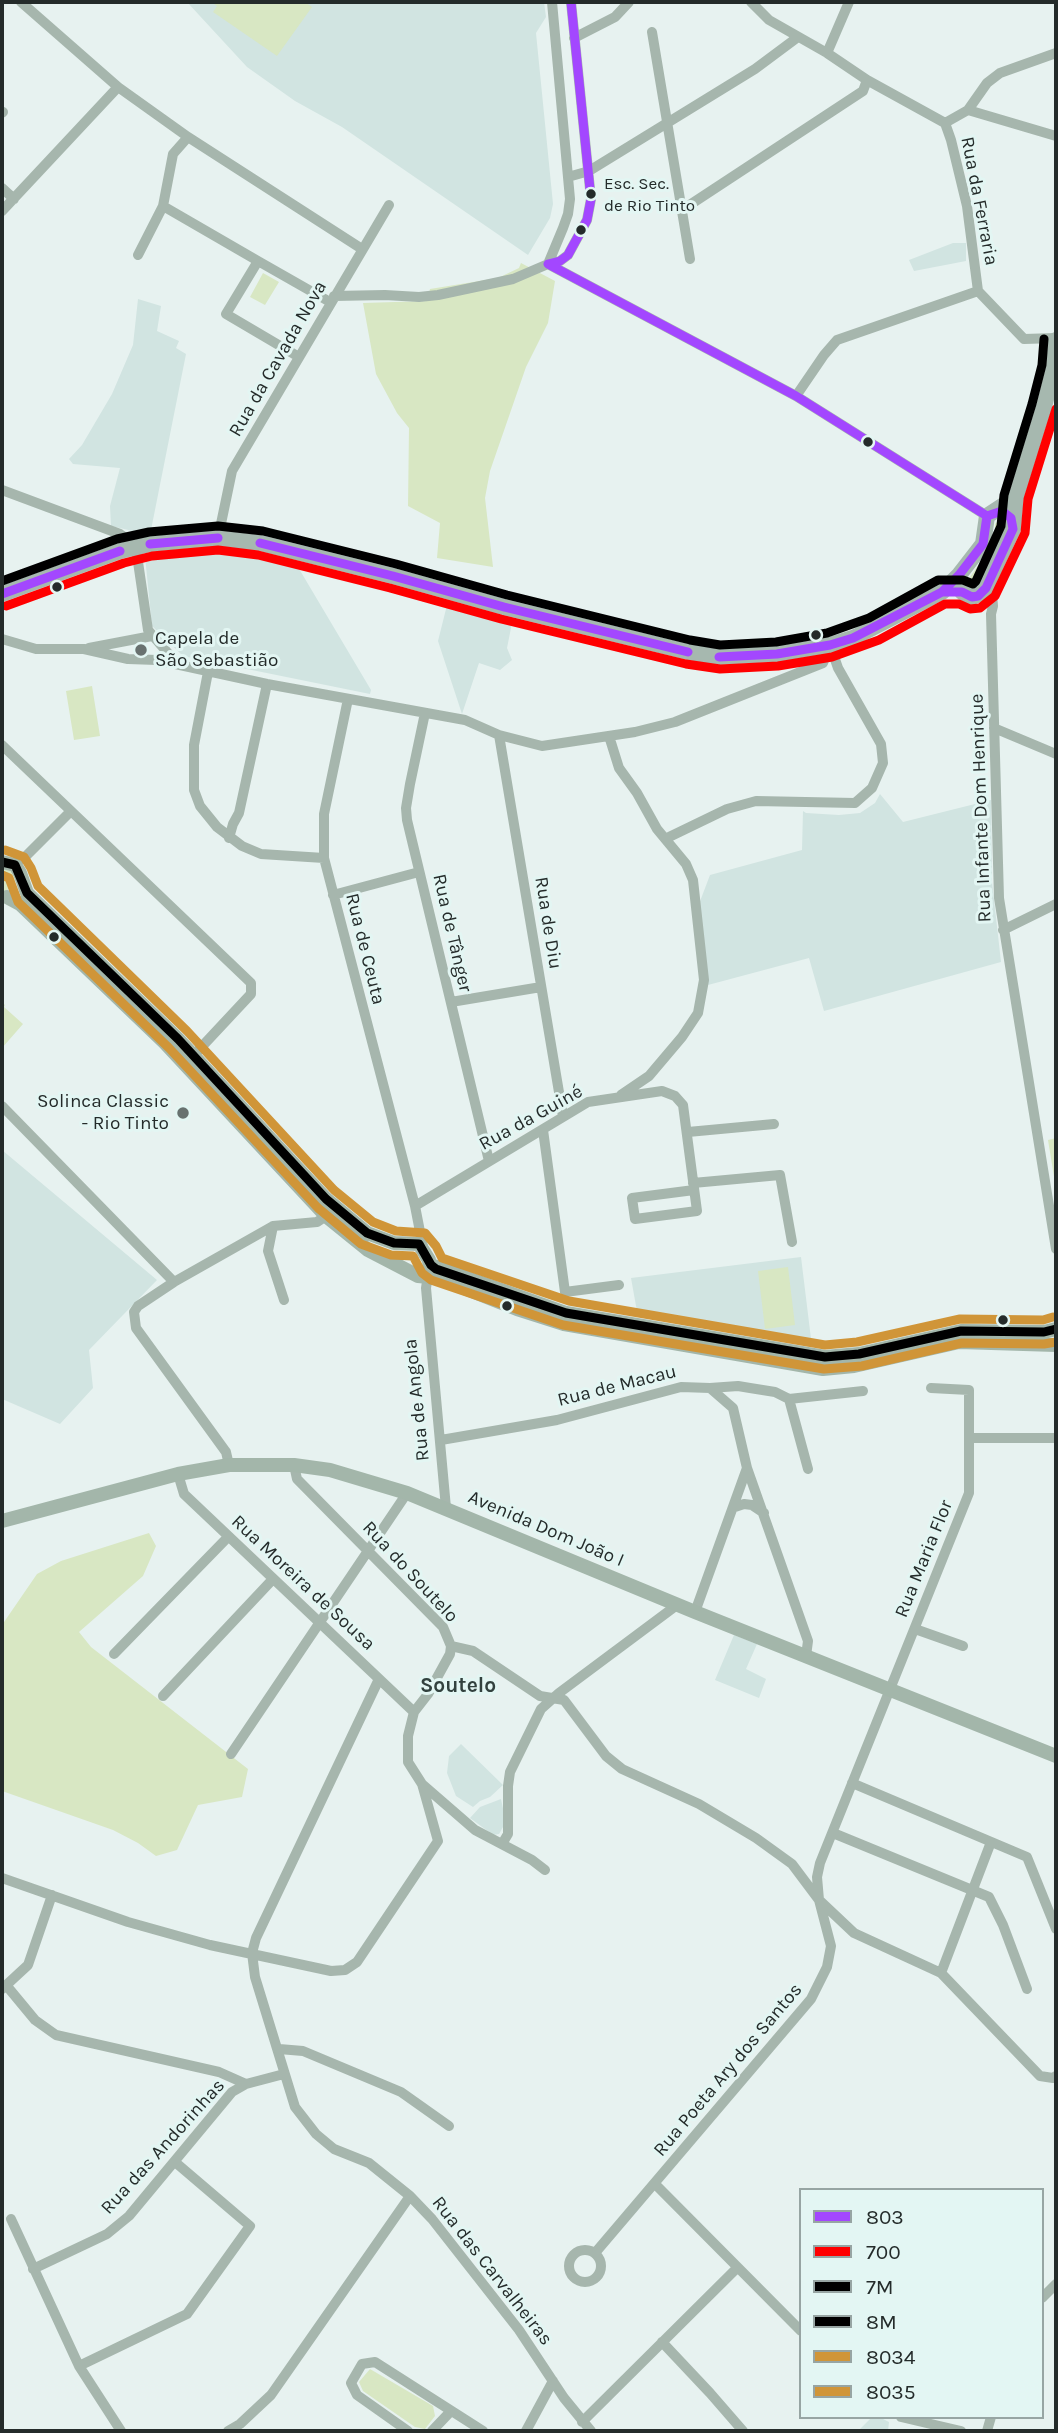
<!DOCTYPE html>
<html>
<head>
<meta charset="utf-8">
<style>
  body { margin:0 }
  #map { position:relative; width:1058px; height:2433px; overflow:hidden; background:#e7f2f0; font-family:Karla,sans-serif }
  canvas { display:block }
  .frame { position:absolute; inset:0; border:4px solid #242b2a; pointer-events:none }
  .legend { position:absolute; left:799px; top:2188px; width:245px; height:231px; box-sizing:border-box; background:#e3f6f3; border:2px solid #97a5a3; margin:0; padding:9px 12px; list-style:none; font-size:21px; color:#242b2a }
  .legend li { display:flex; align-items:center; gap:14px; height:35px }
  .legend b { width:35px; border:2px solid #97a5a3 }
</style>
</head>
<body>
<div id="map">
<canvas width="1058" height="2433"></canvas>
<div class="frame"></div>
<ul class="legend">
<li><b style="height:9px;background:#a347ff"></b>803</li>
<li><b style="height:9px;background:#f00"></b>700</li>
<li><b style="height:9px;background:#000"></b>7M</li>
<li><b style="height:9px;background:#000"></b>8M</li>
<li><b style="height:9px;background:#d09538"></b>8034</li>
<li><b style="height:9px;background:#d09538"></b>8035</li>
</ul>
</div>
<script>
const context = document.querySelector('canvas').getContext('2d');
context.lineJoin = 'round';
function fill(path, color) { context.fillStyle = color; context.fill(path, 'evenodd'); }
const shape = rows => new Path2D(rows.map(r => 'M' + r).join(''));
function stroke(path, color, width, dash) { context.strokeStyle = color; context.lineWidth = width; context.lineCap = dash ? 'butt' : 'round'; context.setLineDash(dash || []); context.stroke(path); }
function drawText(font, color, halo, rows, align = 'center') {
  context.font = font + ' Karla,sans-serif'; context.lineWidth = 6; context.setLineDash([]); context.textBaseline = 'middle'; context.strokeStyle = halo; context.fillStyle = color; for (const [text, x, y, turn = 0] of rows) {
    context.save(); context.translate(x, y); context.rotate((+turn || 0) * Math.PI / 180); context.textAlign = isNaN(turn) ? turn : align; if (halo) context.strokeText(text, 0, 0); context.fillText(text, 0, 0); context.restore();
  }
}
fill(shape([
  [187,2,544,2,546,17,536,33,553,204,550,218,528,255,342,127,295,101,247,67],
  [953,243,966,243,966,261,914,271,909,260],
  [138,299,161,306,157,331,179,341,176,348,186,354,150,535,111,526,110,506,120,468,73,464,69,459,82,445,112,394,133,345],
  [244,548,292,557,371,690,370,694,183,656,152,626,145,556],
  [444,595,514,613,507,648,512,660,500,670,479,663,462,714,438,641,447,605,450,604],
  [880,794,903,822,991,800,992,882,1001,962,824,1011,809,958,708,985,699,904,710,875,802,850,803,811,806,813,839,815,860,813,875,803],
  [2,1150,157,1280,89,1350,93,1388,60,1424,2,1399],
  [801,1257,812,1347,638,1317,631,1278],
  [734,1635,757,1644,746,1669,766,1679,759,1698,715,1680],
  [461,1744,503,1785,490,1797,480,1801,473,1807,456,1796,447,1773,449,1756],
  [501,1799,505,1818,503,1827,499,1834,493,1835,470,1818,480,1807],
  [872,2417,879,2417,889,2422,888,2431,858,2431]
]), '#d1e4e1');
fill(shape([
  [211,2,305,2,312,7,277,56,213,12,217,6],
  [521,263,555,281,548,323,526,367,490,471,485,498,493,567,437,558,440,523,408,506,409,428,397,413,376,374,363,303,427,301,430,289,498,278,519,268],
  [263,273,279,282,265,305,250,297],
  [998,521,1001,521,1003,526,979,582,972,585,970,577,992,546,995,535,995,524],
  [92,686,100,736,74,740,66,691],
  [2,868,13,872,15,880,12,887,6,891,2,891],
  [2,1002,5,1005,4,1007,23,1024,2,1048],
  [1056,1138,1056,1189,1048,1140],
  [788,1267,795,1325,765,1329,758,1271],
  [149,1533,156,1546,143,1576,79,1632,91,1647,248,1769,242,1797,198,1805,177,1850,156,1856,138,1843,113,1830,2,1791,2,1625,37,1574,61,1561],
  [370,2369,433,2406,435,2416,425,2429,415,2427,363,2391,359,2382]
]), '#d8e7c3');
stroke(shape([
  [21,2,118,87,188,137,362,249],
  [751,2,769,20,827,53,867,80,945,123,951,140,967,206,978,291,1024,339,1056,338],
  [652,32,690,259],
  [574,38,615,17,629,2],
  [827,53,849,2],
  [968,110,1056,136],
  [2,113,3,112],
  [945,123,968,110,987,83,1000,73,1056,53],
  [568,177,589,171,755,69,798,37],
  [2,188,14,199],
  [163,206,258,261],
  [682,210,863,91,867,80],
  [2,211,118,87],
  [138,255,163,206,173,154,188,137],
  [548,264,796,396,987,516],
  [548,264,563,228,568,214,570,199,552,2],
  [334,296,385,295,419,297,438,295,513,279,548,264,560,261,568,255,587,220,591,199,571,2],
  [299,357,226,314,258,261,330,302],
  [796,396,824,355,837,340,978,291],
  [2,490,120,534,130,541,135,548,138,562,148,630,173,659,180,664],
  [218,538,232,471,389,205],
  [991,582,993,606,991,614,999,898,1056,1249],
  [2,639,36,649,84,649,128,659,157,660,267,684,465,720,499,735,542,746,635,732,675,722,823,663,830,645],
  [89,648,152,636],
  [208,672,194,745,194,790,200,806,217,827,242,846,261,854,324,858],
  [348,699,324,814,324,858,415,1206,423,1247],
  [425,713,410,784,406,808,407,820,489,1161],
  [994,728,1056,754],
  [499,735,563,1116],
  [609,736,619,768,637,793,657,829,686,864,693,880,704,980,698,1013,682,1037,649,1076,621,1095],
  [2,745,251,983,251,994,194,1055],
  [229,838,233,824,239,813,267,684],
  [667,838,727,809,756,801,855,803,872,788,883,763,881,744,838,668,830,645],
  [12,864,25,857,70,812],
  [333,895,419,872],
  [1003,930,1056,904],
  [451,1002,541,987],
  [2,1106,174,1282],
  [543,1130,565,1292,619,1285],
  [688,1132,774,1124],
  [693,1183,780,1175,792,1242],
  [415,1206,588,1102,662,1091,675,1096,683,1105,697,1211,635,1219,632,1198,694,1190],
  [273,1226,268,1251,284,1300],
  [428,1275,426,1288,446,1508],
  [710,1388,738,1386,750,1388,775,1392,789,1399,863,1391],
  [789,1399,808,1469],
  [970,1438,1056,1438],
  [441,1440,557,1420,681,1387,710,1388,733,1408,747,1468,808,1641,806,1656],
  [229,1465,226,1452,136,1328,134,1312,138,1306,174,1282,273,1226,317,1222,326,1216],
  [294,1465,297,1479,443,1627,451,1646,450,1654,428,1694,414,1712,408,1736,408,1762,422,1784,475,1830,532,1860,545,1870],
  [178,1474,184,1494,414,1712],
  [735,1507,744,1504,752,1505,764,1513],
  [695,1612,747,1468],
  [915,1629,963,1646],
  [451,1646,473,1651,540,1696,564,1700,606,1756,622,1769,699,1804,756,1838,792,1864,819,1900,854,1933,941,1973],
  [114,1654,228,1537],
  [379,1679,256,1938,252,1953,255,1977,295,2107,316,2134,334,2149,369,2163,410,2196,432,2219,519,2330,564,2398,591,2431],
  [163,1696,273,1579],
  [231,1754,407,1493],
  [852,1783,1027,1857,1056,1929],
  [833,1833,989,1897,1003,1925,1027,1989],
  [991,1842,941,1973,1040,2076,1053,2078,1056,2076],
  [502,1844,508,1834,508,1786,510,1772,541,1709,559,1693,677,1605],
  [2,1878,128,1922,210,1945,331,1971,345,1970,357,1962,438,1841,422,1784],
  [6,1985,35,2020,56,2035,219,2072,246,2084],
  [2,1989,28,1965,52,1895],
  [279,2049,303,2051,401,2092,449,2126],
  [655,2184,801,2331],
  [11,2219,79,2366,121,2431],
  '569 2266a16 16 0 1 1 32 0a16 16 0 1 1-32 0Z',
  [595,2253,811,1999,827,1967,831,1946,819,1900,817,1877,820,1863,969,1493,969,1390,931,1388],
  [33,2269,107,2234,129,2216,232,2092,246,2084,284,2074],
  [1042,2298,1056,2284],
  [662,2342,710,2393,743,2431],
  [79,2366,187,2314,250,2226,175,2162],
  [901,2417,961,2431],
  [582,2422,737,2268],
  [228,2431,240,2424,271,2395,410,2196],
  [408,2431,357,2395,351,2383,362,2364,375,2362,483,2431],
  [432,2431,451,2411],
  [526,2431,553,2381],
  [987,2431,991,2417]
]), '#a6b6ad', 10);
stroke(shape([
  [2,862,15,865,20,873,27,893,178,1039,326,1199,367,1233,394,1243,419,1244,429,1260,430,1272],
  [7,897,20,904,165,1043,326,1216,368,1250,418,1276,439,1278,517,1309,564,1324,823,1369,854,1366,959,1342,1056,1345],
  [431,1265,566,1313,825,1357,859,1354,961,1331,1044,1332,1056,1329],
  [2,1521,178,1474,229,1465,294,1465,330,1470,407,1493,695,1612,1056,1756]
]), '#a3b6aa', 14);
stroke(shape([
  [959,575,958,581,962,592,972,597,983,593,1013,529,1016,497,1044,407,1054,367,1056,340],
  [2,594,120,551,150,544,218,538,260,543,393,576,504,607,688,652,719,657,777,654,830,645,853,638,942,592,959,575,983,544,987,516,1016,497]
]), '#a6b8af', 16);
stroke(shape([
  [548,264,796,396,987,516],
  [548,264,560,261,568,255,587,220,591,199,571,2],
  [1002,511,1011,518,1013,529,986,588,978,596,972,597,962,592,942,592,959,575,983,544,987,516,1002,511],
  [260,543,393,576],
  [150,544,218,538],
  [150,544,218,538],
  [393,576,504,607],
  [393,576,504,607],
  [2,594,120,551],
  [504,607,688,652],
  [504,607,688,652],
  [853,638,942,592],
  [853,638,942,592],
  [719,657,777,654,830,645,853,638]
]), '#a347ff', 9);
stroke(shape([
  [6,606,124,563,152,556,218,550,258,555,390,588,501,619,686,664,720,669,778,666,832,657,879,640,945,604,959,604,970,609,980,608,995,596,1025,533,1028,499,1056,409]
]), '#f00', 9);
stroke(shape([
  [2,581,117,539,149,532,218,526,263,531,396,564,507,595,690,640,720,645,776,642,827,633,869,618,938,580,963,580,973,584,976,581,1001,526,1004,495,1032,404,1042,365,1044,339]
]), '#000', 9);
stroke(shape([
  [2,862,15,865,27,893,178,1039,326,1199,367,1233,394,1243,419,1244,431,1265,436,1269,566,1313,825,1357,859,1354,961,1331,1044,1332,1056,1329]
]), '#000', 9);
stroke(shape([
  [2,875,9,878,18,902,169,1048,318,1208,361,1244,391,1255,413,1256,422,1273,431,1280,563,1325,824,1369,862,1366,962,1343,1044,1344,1056,1342]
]), '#d09538', 9);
stroke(shape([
  [5,850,24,857,31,868,38,886,187,1031,334,1190,373,1222,396,1231,425,1233,436,1246,442,1258,569,1301,825,1345,857,1342,960,1319,1043,1320,1053,1317]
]), '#d09538', 9);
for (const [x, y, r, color] of [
  [591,194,6,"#242b2a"],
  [581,230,6,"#242b2a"],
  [868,442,6,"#242b2a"],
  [57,587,6,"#242b2a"],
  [816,635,6,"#242b2a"],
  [141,650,7,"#68716f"],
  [54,937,6,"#242b2a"],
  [183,1113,7,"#68716f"],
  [507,1306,6,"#242b2a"],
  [1003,1320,6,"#242b2a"]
]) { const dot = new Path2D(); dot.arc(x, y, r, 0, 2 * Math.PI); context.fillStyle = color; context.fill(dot); stroke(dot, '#e3f6f3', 2.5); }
drawText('17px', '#242b2a', '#e3f6f3', [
  ["Esc. Sec.",604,184],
  ["de Rio Tinto",604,206]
], 'left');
drawText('19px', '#242b2a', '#e3f6f3', [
  ["Rua da Ferraria",979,201,79],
  ["Rua da Cavada Nova",278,359,-60],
  ["Rua Infante Dom Henrique",981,808,-92],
  ["Rua de Diu",548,923,81],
  ["Rua de Tânger",452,933,77],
  ["Rua de Ceuta",365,949,76],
  ["Rua da Guiné",531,1118,-29],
  ["Rua de Macau",617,1386,-14],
  ["Rua de Angola",417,1400,-96],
  ["Avenida Dom João I",546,1529,23],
  ["Rua Maria Flor",924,1559,-68],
  ["Rua do Soutelo",410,1572,47],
  ["Rua Moreira de Sousa",303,1583,43],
  ["Rua Poeta Ary dos Santos",728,2070,-50],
  ["Rua das Andorinhas",163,2147,-48],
  ["Rua das Carvalheiras",492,2271,52]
]);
drawText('19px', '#242b2a', '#e3f6f3', [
  ["Capela de",155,639],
  ["São Sebastião",155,661],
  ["Solinca Classic",169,1102,"right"],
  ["- Rio Tinto",169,1124,"right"]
], 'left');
drawText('bold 21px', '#32413e', '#e3f6f3', [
  ["Soutelo",458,1686]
]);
</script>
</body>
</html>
